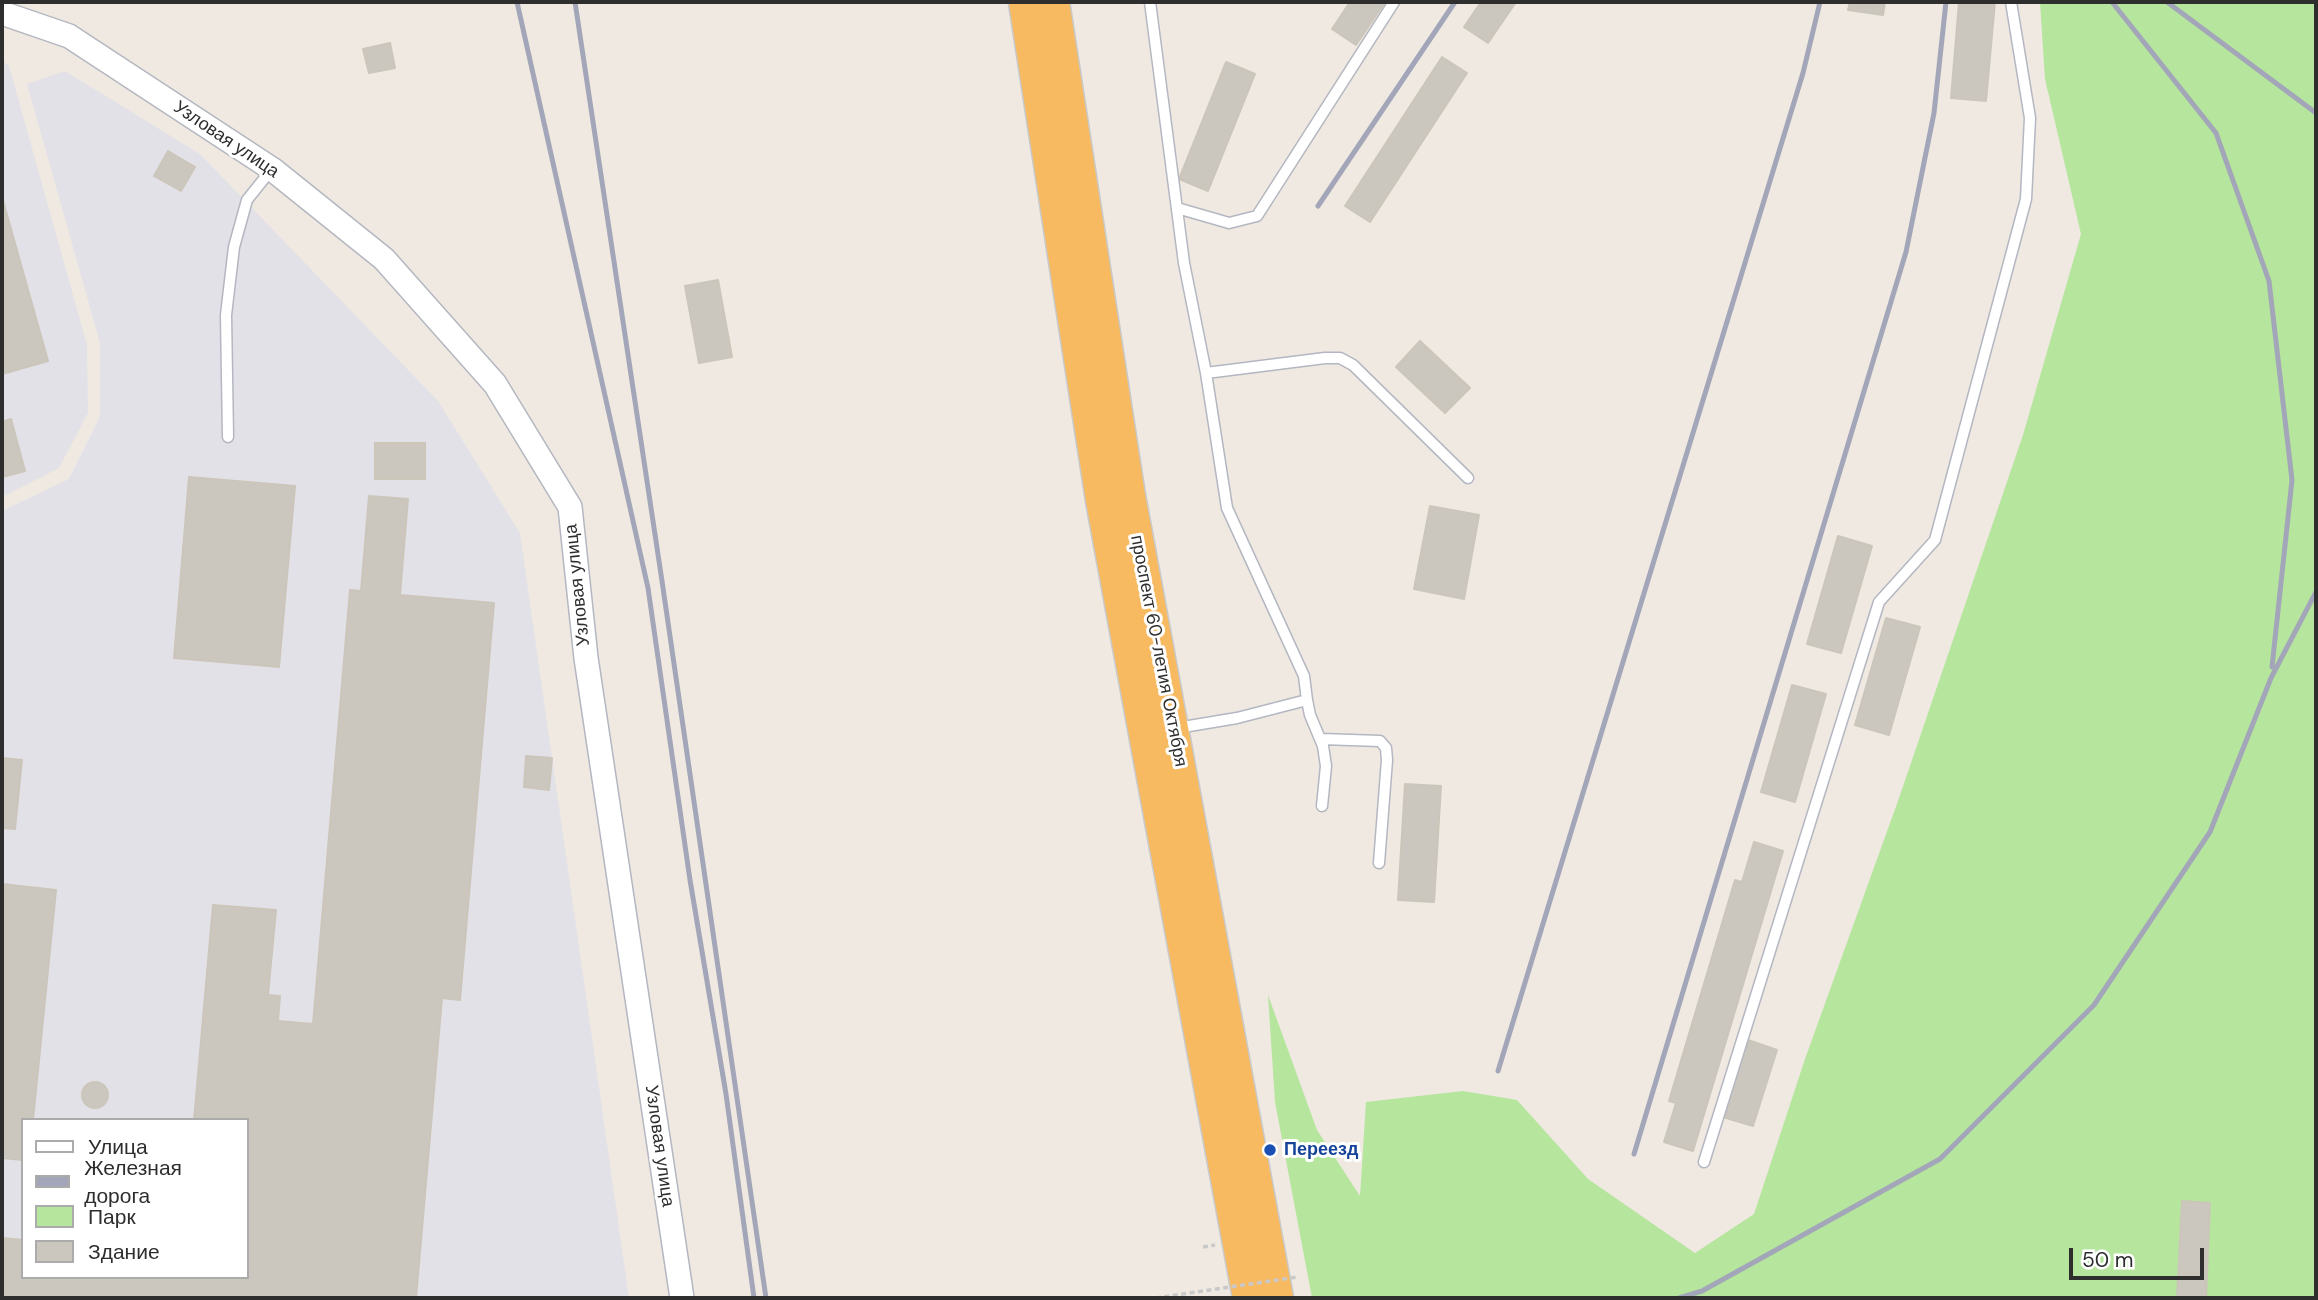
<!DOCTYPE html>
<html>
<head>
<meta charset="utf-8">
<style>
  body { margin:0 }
  #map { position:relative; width:2318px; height:1300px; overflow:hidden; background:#efe9e1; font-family:"DM Sans",sans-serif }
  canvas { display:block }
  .frame { position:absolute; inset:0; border:4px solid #2e2e2e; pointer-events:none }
  .legend { position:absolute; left:21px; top:1118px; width:228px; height:161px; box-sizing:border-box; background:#fff; border:2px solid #ababab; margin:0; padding:9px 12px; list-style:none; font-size:21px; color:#2e2e2e }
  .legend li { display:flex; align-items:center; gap:14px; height:35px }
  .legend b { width:35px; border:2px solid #ababab }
  .scale { position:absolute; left:2069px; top:1248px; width:135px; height:32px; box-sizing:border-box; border:4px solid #2e2e2e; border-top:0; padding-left:9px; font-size:21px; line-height:24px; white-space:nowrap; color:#2e2e2e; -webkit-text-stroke:5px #fff; paint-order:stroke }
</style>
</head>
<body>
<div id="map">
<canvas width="2318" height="1300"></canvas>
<div class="frame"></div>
<ul class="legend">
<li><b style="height:9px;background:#fff"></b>Улица</li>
<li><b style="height:9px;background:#a3a6b8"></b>Железная дорога</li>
<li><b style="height:19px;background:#b6e59e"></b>Парк</li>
<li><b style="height:19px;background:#cbc7bf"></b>Здание</li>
</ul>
<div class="scale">50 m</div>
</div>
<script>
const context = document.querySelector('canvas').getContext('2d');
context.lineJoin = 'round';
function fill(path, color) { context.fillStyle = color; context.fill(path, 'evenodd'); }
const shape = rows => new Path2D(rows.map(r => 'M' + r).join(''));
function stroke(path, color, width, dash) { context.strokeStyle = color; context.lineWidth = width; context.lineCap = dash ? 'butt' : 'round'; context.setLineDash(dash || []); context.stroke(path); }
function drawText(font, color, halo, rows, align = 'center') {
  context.font = font + ' "DM Sans",sans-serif'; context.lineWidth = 6; context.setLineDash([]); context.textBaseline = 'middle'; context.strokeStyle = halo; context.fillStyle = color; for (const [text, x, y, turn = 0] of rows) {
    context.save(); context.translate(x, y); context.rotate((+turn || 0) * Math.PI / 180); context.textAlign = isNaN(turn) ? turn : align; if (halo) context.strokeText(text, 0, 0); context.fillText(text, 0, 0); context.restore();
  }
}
fill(shape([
  [2,60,9,66,87,345,88,413,59,468,2,497],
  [65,71,200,154,438,401,520,533,629,1298,2,1298,2,511,69,479,100,417,100,343,27,84],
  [23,1120,247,1120,247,1277,23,1277]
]), '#e3e1e8');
fill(shape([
  [2040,2,2316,2,2316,1298,1312,1298,1275,1102,1268,995,1317,1130,1360,1196,1366,1102,1463,1091,1517,1100,1588,1179,1695,1253,1754,1214,1805,1059,1898,801,2023,435,2081,234,2045,79]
]), '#b6e59e');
const building = shape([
  [1350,2,1385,2,1356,45,1332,29,1350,2],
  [1481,2,1516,2,1488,43,1464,27,1481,2],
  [1850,2,1885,2,1883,15,1848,10,1850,2],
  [1959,2,1995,2,1986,101,1951,98,1959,2],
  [390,43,395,68,369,73,363,49,390,43],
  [1442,57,1467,73,1370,222,1345,206,1442,57],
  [1226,62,1255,74,1208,191,1179,179,1226,62],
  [168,151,195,167,181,191,154,176,168,151],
  [2,197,48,361,2,374,2,197],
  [718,280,732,357,699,363,685,286,718,280],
  [1420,341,1470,388,1445,413,1396,367,1420,341],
  [11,419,25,471,2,477,2,422,11,419],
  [375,443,425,443,425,479,375,479,375,443],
  [189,477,295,486,279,667,174,658,189,477],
  [369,496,408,499,400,595,494,603,460,1000,442,998,416,1298,2,1298,2,1238,23,1240,23,1277,247,1277,247,1120,194,1120,213,905,276,910,268,995,280,996,278,1021,313,1024,350,590,361,591,369,496],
  [1430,506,1479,515,1464,599,1414,589,1430,506],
  [1838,536,1872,546,1841,653,1807,644,1838,536],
  [1886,618,1920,627,1889,735,1855,725,1886,618],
  [1792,685,1826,694,1795,802,1761,792,1792,685],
  [526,756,552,758,549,790,524,787,526,756],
  [2,758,22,760,15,829,2,828,2,758],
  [1405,784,1441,786,1434,902,1398,900,1405,784],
  [1754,842,1783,851,1693,1151,1664,1142,1676,1103,1669,1101,1735,880,1742,882,1754,842],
  [2,884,56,890,33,1120,23,1120,23,1160,2,1158,2,884],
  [1748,1040,1777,1050,1753,1126,1723,1117,1748,1040],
  '82 1095a13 13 0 1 1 26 0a13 13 0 1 1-26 0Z',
  [2182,1201,2210,1203,2206,1298,2177,1298,2182,1201]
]);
fill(building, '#cbc7bf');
stroke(building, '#cbc5ba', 2);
const service = shape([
  [1150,2,1184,263,1206,373,1227,508,1304,676,1307,700,1237,718,1177,728],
  [1177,208,1229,223,1257,216,1394,2],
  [1206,373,1325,358,1340,358,1353,365,1468,478],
  [228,437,226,315,234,247,247,200,271,170],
  [1307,700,1310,715,1323,746,1326,766,1322,806],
  [1321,739,1380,741,1386,748,1387,760,1379,863],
  [1704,1162,1879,602,1935,540,2026,199,2030,118,2011,2]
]);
const tertiary = shape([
  [2,13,69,36,272,169,384,259,495,384,570,507,586,658,682,1298]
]);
const trunk = shape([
  [1025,2,1102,500,1249,1298],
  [1053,2,1129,496,1277,1298]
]);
stroke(service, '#b4b7c1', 13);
stroke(tertiary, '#b4b7c1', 26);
stroke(trunk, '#c9c9c9', 35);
stroke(shape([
  [1203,1247,1215,1245]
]), '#c9c9c9', 3.5, [5, 3.5]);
stroke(service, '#fff', 10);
stroke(tertiary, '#fff', 23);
stroke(trunk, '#f8ba60', 32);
stroke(shape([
  [517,2,648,588,690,880,726,1094,754,1298],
  [575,2,662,581,766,1298],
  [2112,2,2216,133,2269,281,2292,480,2272,667],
  [2167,2,2316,113],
  [1318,206,1455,2],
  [1498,1071,1803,73,1820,2],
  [1634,1154,1906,252,1934,113,1946,2],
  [1679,1298,1702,1291,1940,1159,2094,1005,2210,832,2271,678,2316,592]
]), '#a3a6b8', 5);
stroke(shape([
  [1156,1298,1298,1277]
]), '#c9c9c9', 3.5, [5, 3.5]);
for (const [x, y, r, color] of [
  [1270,1150,7,"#1a4fb4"]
]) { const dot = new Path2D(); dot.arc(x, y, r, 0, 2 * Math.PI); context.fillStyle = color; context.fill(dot); stroke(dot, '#fff', 2.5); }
drawText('18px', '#2e2e2e', '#fff', [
  ["Узловая улица",226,140,34],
  ["Узловая улица",578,585,-96],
  ["проспект 60-летия Октября",1158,651,79],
  ["Узловая улица",659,1146,82]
]);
drawText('bold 18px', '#164399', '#fff', [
  ["Переезд",1284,1150]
], 'left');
</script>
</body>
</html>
